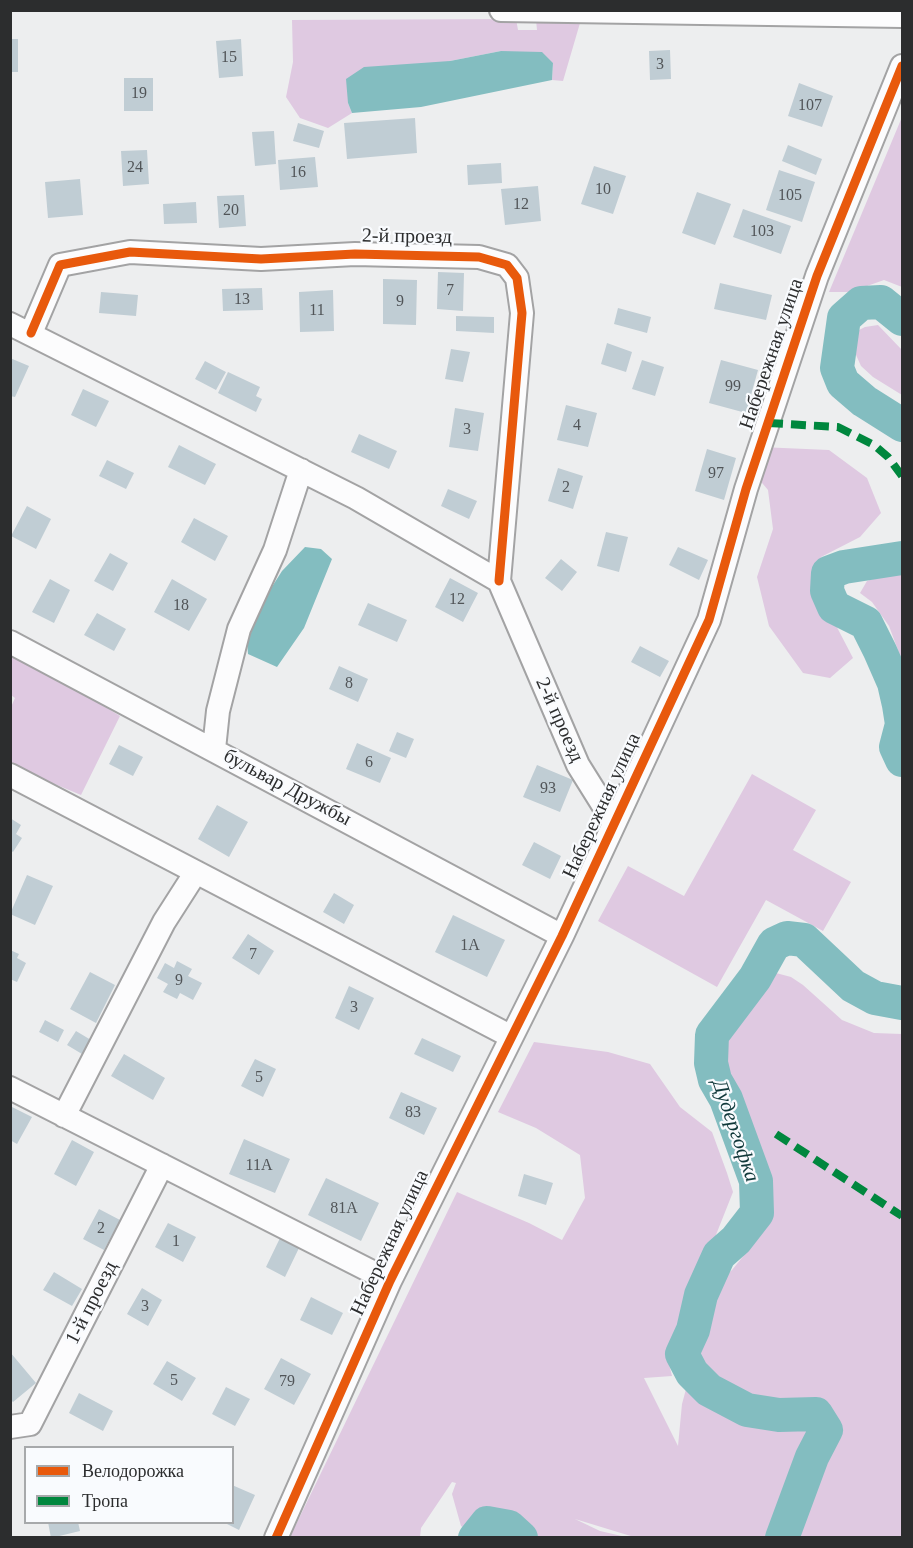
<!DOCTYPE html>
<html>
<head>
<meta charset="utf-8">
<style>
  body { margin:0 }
  #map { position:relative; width:913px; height:1548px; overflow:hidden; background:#edeeef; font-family:Georgia,serif }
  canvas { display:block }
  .frame { position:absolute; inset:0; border:12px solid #2c2d2e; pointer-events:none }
  .legend { position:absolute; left:24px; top:1446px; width:210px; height:78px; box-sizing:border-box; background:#f9fbfe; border:2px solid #a7a9ab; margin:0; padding:8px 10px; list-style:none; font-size:18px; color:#2c2d2e }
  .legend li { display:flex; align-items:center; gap:12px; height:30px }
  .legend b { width:30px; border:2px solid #a7a9ab }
</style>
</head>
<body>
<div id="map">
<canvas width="913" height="1548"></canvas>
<div class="frame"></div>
<ul class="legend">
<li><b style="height:8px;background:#e8590c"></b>Велодорожка</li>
<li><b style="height:8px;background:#00873e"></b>Тропа</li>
</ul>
</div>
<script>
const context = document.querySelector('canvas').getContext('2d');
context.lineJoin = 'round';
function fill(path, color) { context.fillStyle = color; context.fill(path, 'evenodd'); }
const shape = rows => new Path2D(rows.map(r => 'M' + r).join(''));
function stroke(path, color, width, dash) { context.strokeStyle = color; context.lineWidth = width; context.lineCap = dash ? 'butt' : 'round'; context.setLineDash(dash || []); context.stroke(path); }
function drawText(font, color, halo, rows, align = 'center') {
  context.font = font + ' Georgia,serif'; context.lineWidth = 4.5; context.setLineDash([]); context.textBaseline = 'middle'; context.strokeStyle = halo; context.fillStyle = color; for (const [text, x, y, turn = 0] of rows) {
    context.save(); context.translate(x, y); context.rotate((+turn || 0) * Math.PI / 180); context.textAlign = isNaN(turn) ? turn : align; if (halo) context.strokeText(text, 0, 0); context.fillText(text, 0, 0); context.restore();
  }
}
fill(shape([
  [516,19,518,30,537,30,536,20,580,23,563,81,552,80,553,63,501,51,450,61,348,103,352,113,328,128,300,118,286,97,293,62,292,20],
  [902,117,902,287,884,280,850,292,829,292],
  [878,325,902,350,902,395,873,377,861,366,852,346,853,333,865,327],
  [760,447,829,450,867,478,881,513,860,537,821,557,818,579,829,612,853,658,830,678,803,673,769,626,757,577,773,529,768,490,752,471],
  [902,569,902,661,889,626,872,602,860,593,867,581],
  [10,653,43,669,120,716,81,795,26,772,11,762,11,707,15,698,11,695],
  [752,774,816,810,793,850,851,882,823,931,766,900,717,987,598,921,628,866,684,896],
  [776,973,791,977,803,985,842,1020,874,1033,902,1034,902,1537,634,1537,575,1519,600,1531,626,1537,478,1537,461,1526,452,1494,456,1483,452,1482,421,1528,420,1537,290,1537,457,1192,529,1223,562,1240,585,1198,580,1155,536,1128,498,1112,534,1042,608,1052,650,1064,680,1107,712,1132,727,1173,733,1192,702,1270,684,1306,677,1333,666,1352,672,1376,644,1378,678,1446,682,1404,695,1356,709,1325,719,1281,732,1270,763,1232,768,1220,769,1206,762,1170,749,1139,738,1099,721,1063,722,1046,733,1026,755,1004]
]), '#dfc9e1');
fill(shape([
  [501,51,542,52,553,63,552,80,421,107,352,113,348,103,346,79,364,67,450,61],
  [305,547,321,549,332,559,304,628,277,667,248,654,247,642,268,593,282,571]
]), '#83bdc0');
stroke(shape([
  [902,319,881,302,861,303,844,318,837,368,843,383,864,401,902,425],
  [902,558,844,567,828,573,827,591,834,607,866,623,880,651,894,683,899,705,902,724,896,747,902,760],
  [475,1538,487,1523,509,1527,521,1538],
  [782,1538,812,1457,826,1430,816,1414,779,1415,747,1410,709,1390,692,1373,682,1354,693,1330,701,1295,719,1255,736,1240,757,1213,756,1181,726,1099,715,1080,711,1063,712,1035,755,978,774,944,787,938,804,940,853,986,875,998,902,1003]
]), '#83bdc0', 34);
fill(shape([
  [10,39,18,39,18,72,10,72],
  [241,39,243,76,219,78,216,41],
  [670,50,671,79,650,80,649,51],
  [124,78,153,78,153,111,124,111],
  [799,83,833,96,822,127,788,116],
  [415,118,417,153,347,159,344,123],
  [298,123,324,131,319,148,293,141],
  [274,131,276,164,255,166,252,132],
  [788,145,822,159,816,175,782,161],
  [147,150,149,184,123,186,121,151],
  [315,157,318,187,280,190,278,160],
  [501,163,502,183,468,185,467,165],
  [594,166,626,176,613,214,581,204],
  [779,170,815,182,802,222,766,210],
  [80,179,83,215,48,218,45,182],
  [538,186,541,221,505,225,501,189],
  [697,192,731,204,715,245,682,233],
  [244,195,246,226,219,228,217,196],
  [196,202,197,223,164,224,163,204],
  [743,209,791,226,781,254,733,237],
  [438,272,464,273,463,311,437,309],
  [383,279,417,280,416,325,383,324],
  [720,283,772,295,766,320,714,309],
  [262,288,263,310,223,311,222,289],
  [333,290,334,331,300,332,299,292],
  [101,292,138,295,136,316,99,313],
  [618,308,651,317,647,333,614,324],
  [456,316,494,317,494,333,456,331],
  [607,343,632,352,626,372,601,364],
  [451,349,470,352,463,382,445,379],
  [10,358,29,366,15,397,10,396],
  [642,360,664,367,655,396,632,389],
  [721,360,758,370,746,413,709,403],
  [205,361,226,372,216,390,195,379],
  [228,372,260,387,256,396,262,399,256,412,218,393],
  [83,389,109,401,96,427,71,415],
  [566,405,597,413,588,447,557,440],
  [455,408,484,413,478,451,449,447],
  [359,434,397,451,389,469,351,452],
  [179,445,216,464,205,485,168,467],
  [707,449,736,458,724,500,695,491],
  [107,460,134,473,126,489,99,476],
  [558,468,583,476,573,509,548,501],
  [448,489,477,501,469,519,441,506],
  [27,506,51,519,36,549,11,536],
  [194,518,228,536,215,561,181,542],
  [606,532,628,537,619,572,597,566],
  [678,547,708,560,699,580,669,565],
  [110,553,128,563,113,591,94,581],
  [561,559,577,572,562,591,545,578],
  [450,578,478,593,463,622,435,607],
  [50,579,70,590,54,623,32,612],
  [172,579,207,599,189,631,154,612],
  [368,603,407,620,397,642,358,625],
  [97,613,126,629,114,651,84,635],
  [640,646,669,661,660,677,631,662],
  [339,666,368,679,358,702,329,689],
  [397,732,414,739,406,758,389,751],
  [357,743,391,758,380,783,346,769],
  [119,745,143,757,133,776,109,764],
  [537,765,573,780,560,812,523,797],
  [217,805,248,822,229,857,198,839],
  [10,818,21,825,16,834,22,838,13,852,10,850],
  [534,842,561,856,550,879,522,865],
  [27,875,53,886,35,925,10,914],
  [334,893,354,905,344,924,323,912],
  [453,915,505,940,487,977,435,952],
  [248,934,274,951,259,975,232,958],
  [10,950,19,954,17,958,26,963,17,982,10,979],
  [177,961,192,969,188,976,202,983,193,1000,180,993,177,999,163,992,168,984,157,978,165,963,174,968],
  [90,972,115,985,96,1023,70,1009],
  [349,986,374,998,359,1030,335,1018],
  [45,1020,64,1030,58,1042,39,1032],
  [76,1031,96,1043,87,1057,67,1045],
  [422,1038,461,1056,453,1072,414,1054],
  [124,1054,165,1078,153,1100,111,1076],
  [255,1059,276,1069,263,1097,241,1086],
  [401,1092,437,1108,424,1135,389,1118],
  [10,1106,32,1117,17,1144,10,1140],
  [244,1139,290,1159,275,1193,229,1174],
  [72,1140,94,1152,76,1186,54,1174],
  [524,1174,553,1183,546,1205,518,1196],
  [326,1178,379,1203,361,1241,308,1215],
  [99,1209,120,1220,104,1250,83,1239],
  [168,1223,196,1237,183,1262,155,1247],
  [280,1238,299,1248,285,1277,266,1267],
  [54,1272,82,1289,72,1306,43,1290],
  [142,1288,162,1300,148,1326,127,1314],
  [311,1297,343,1313,332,1335,300,1320],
  [10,1352,36,1383,13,1402,10,1399],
  [281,1358,311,1374,294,1405,264,1389],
  [167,1361,196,1378,182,1401,153,1384],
  [226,1387,250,1399,235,1426,212,1414],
  [79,1393,113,1411,103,1431,69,1413],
  [232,1485,255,1495,239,1530,223,1522,232,1522],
  [48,1522,78,1522,80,1531,51,1538]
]), '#c0cdd4');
const minor = shape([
  [501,10,902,16],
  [10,324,356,498,499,581,578,765,613,821],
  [31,333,60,265,130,252,261,259,355,254,479,257,507,265,517,278,522,313,499,581],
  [10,642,562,936],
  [214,749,218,711,239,629,275,550,301,470],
  [10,775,510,1036],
  [10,1088,390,1281],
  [64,1116,164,922,196,872],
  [10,1427,30,1424,162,1165],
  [276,1538,390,1281,562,936,709,620,746,489,817,276,902,66]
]);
stroke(minor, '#a3a3a4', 26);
stroke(minor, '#fcfcfd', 22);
stroke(shape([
  [768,423,838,427,874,445,888,457,902,476],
  [776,1134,902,1216]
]), '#00873e', 8, [15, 8]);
stroke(shape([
  [31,333,60,265,130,252,261,259,355,254,479,257,507,265,517,278,522,313,499,581],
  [276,1538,390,1281,562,936,709,620,746,489,817,276,902,66]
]), '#e8590c', 9);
drawText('16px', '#515558', null, [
  ["15",229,58],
  ["3",660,65],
  ["19",139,94],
  ["107",810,106],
  ["24",135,168],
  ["16",298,173],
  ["10",603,190],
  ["105",790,196],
  ["12",521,205],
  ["20",231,211],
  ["103",762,232],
  ["7",450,291],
  ["13",242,300],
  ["9",400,302],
  ["11",317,311],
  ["99",733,387],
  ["4",577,426],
  ["3",467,430],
  ["97",716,474],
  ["2",566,488],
  ["12",457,600],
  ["18",181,606],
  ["8",349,684],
  ["6",369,763],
  ["93",548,789],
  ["1А",470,946],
  ["7",253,955],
  ["9",179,981],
  ["3",354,1008],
  ["5",259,1078],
  ["83",413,1113],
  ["11А",259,1166],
  ["81А",344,1209],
  ["2",101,1229],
  ["1",176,1242],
  ["3",145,1307],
  ["5",174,1381],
  ["79",287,1382]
]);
drawText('20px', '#2c2d2e', '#f9fbfe', [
  ["2-й проезд",407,237,1],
  ["Набережная улица",772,354,-71],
  ["2-й проезд",559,720,66],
  ["бульвар Дружбы",287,788,28],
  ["Набережная улица",602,806,-65],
  ["Набережная улица",390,1243,-65],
  ["1-й проезд",92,1303,-63]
]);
drawText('italic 21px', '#10383a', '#f9fbfe', [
  ["Дудергофка",735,1131,71]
]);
</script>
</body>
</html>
